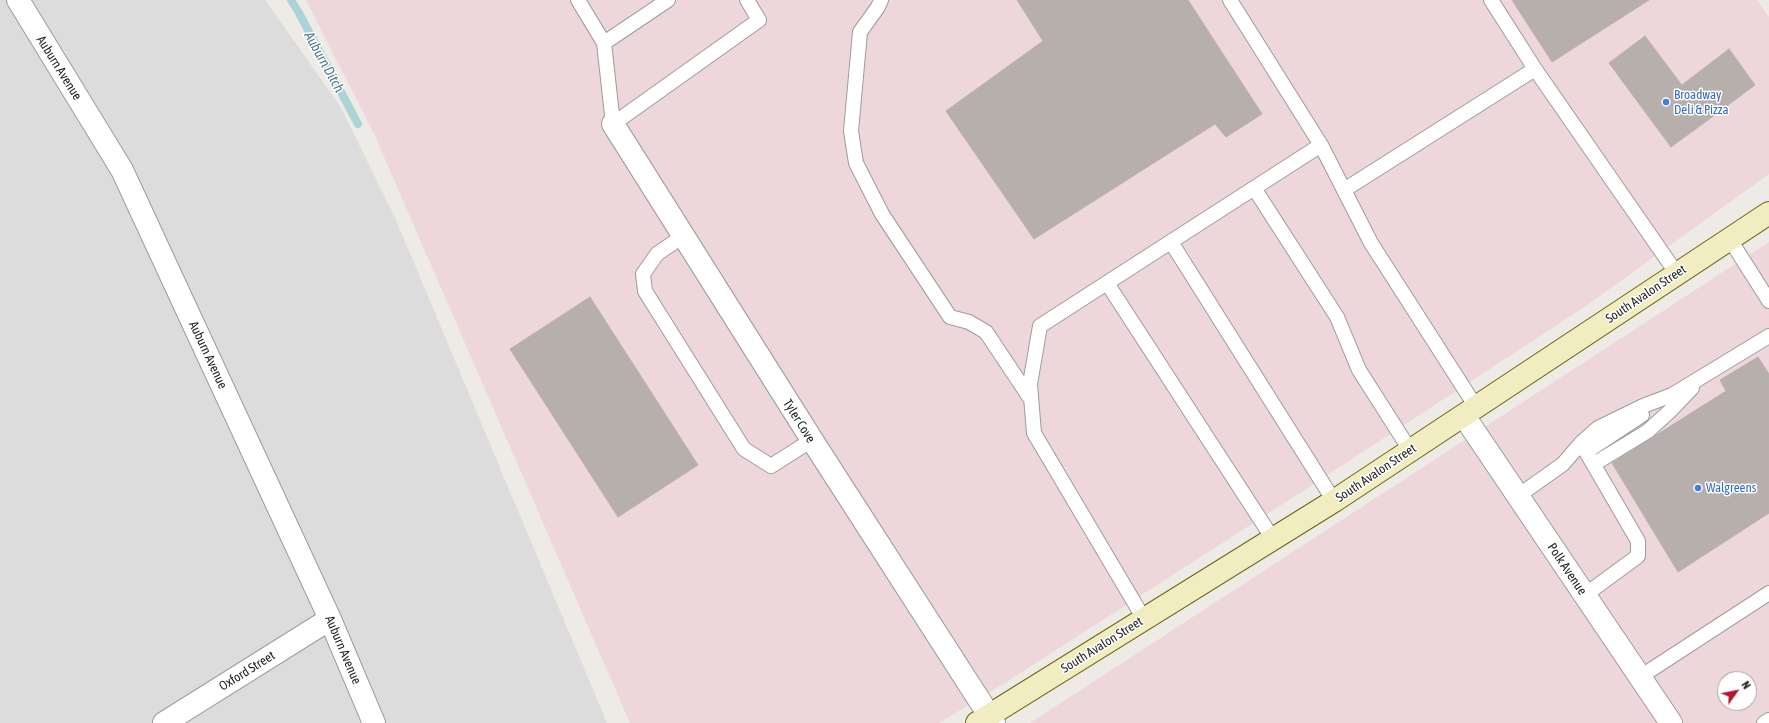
<!DOCTYPE html>
<html>
<head>
<meta charset="utf-8">
<style>
  body { margin:0 }
  #map { position:relative; width:1769px; height:723px; overflow:hidden; background:#eeeae6; font-family:"Asap Condensed",sans-serif }
  canvas { display:block }
  .north { position:absolute; left:1717px; top:671px; width:40px; height:40px; box-sizing:border-box; background:#fff; border:1px solid #a5a5a5; border-radius:50%; rotate:57deg; font-size:11px; font-weight:700; line-height:16px; text-align:center; color:#1f1f1f }
  .north::after { content:''; display:block; margin:auto; width:14px; height:18px; background:#b7162f; clip-path:polygon(50% 0,100% 100%,50% 72%,0 100%) }
</style>
</head>
<body>
<div id="map">
<canvas width="1769" height="723"></canvas>
<div class="north">N</div>
</div>
<script>
const context = document.querySelector('canvas').getContext('2d');
context.lineJoin = 'round';
function fill(path, color) { context.fillStyle = color; context.fill(path, 'evenodd'); }
const shape = rows => new Path2D(rows.map(r => 'M' + r).join(''));
function stroke(path, color, width, dash) { context.strokeStyle = color; context.lineWidth = width; context.lineCap = dash ? 'butt' : 'round'; context.setLineDash(dash || []); context.stroke(path); }
function drawText(font, color, halo, rows, align = 'center') {
  context.font = font + ' "Asap Condensed",sans-serif'; context.lineWidth = 3; context.setLineDash([]); context.textBaseline = 'middle'; context.strokeStyle = halo; context.fillStyle = color; for (const [text, x, y, turn = 0] of rows) {
    context.save(); context.translate(x, y); context.rotate((+turn || 0) * Math.PI / 180); context.textAlign = isNaN(turn) ? turn : align; if (halo) context.strokeText(text, 0, 0); context.fillText(text, 0, 0); context.restore();
  }
}
fill(shape([
  [0,0,265,0,340,106,396,220,607,723,0,723]
]), '#dddcdc');
fill(shape([
  [306,0,1757,0,1769,17,1769,174,1583,308,1300,493,1008,681,939,723,630,723,375,136],
  [1769,242,1769,723,1030,723],
  [1725,679,1749,679,1749,703,1725,703]
]), '#edd7da');
stroke(shape([
  [291,0,299,13,358,124]
]), '#abd4d7', 8);
const building = shape([
  [1017,0,1188,0,1262,114,1226,137,1215,124,1034,239,946,111,1043,41,1017,0],
  [1512,0,1649,0,1552,62,1512,0],
  [1645,36,1708,120,1671,147,1609,63,1645,36],
  [1729,49,1755,85,1708,120,1682,85,1729,49],
  [590,297,698,465,618,517,510,349,590,297],
  [1758,357,1769,374,1769,513,1678,572,1612,463,1726,391,1720,380,1758,357]
]);
fill(building, '#b7afac');
stroke(building, '#beb0aa', 1);
const lane = shape([
  [578,0,604,43,613,124,759,20,747,0],
  [881,0,878,7,860,32,851,131,856,163,882,214,950,317,969,322,986,332,1030,398],
  [1230,0,1321,145,1371,243,1476,407],
  [1491,0,1535,69],
  [604,43,668,0],
  [1254,188,1337,317,1359,370,1410,450],
  [1344,190,1535,69,1677,274],
  [683,236,657,254,643,274,645,291,744,449,771,466,812,440],
  [1729,238,1769,301],
  [1171,242,1334,501],
  [1107,283,1273,539],
  [1581,443,1638,541,1638,556,1585,595],
  [1586,452,1642,415],
  [1594,464,1648,431,1671,410,1692,388],
  [1518,496,1563,464,1581,443,1598,428,1643,406,1672,395,1769,336],
  [1144,619,1034,433,1030,384,1040,326,1321,145],
  [1640,677,1769,593],
  [1764,723,1769,720]
]);
const street = shape([
  [18,0,122,170,330,619,374,723],
  [613,124,812,440,994,723],
  [1464,416,1671,723],
  [164,723,330,619]
]);
const secondary = shape([
  [977,723,1334,501,1769,213]
]);
stroke(lane, '#9c9c9c', 16);
stroke(street, '#9c9c9c', 24);
stroke(secondary, '#6a6611', 24);
stroke(lane, '#fff', 14);
stroke(street, '#fff', 22);
stroke(secondary, '#f2edc0', 22);
for (const [x, y, r, color] of [
  [1666,102,4,"#3f7fe0"],
  [1698,488,4,"#3f7fe0"]
]) { const dot = new Path2D(); dot.arc(x, y, r, 0, 2 * Math.PI); context.fillStyle = color; context.fill(dot); stroke(dot, '#fff', 1.5); }
drawText('13px', '#1f1f1f', '#fff', [
  ["Auburn Avenue",59,68,58],
  ["South Avalon Street",1646,294,-34],
  ["Auburn Avenue",208,355,65],
  ["Tyler Cove",799,421,58],
  ["South Avalon Street",1376,473,-34],
  ["Polk Avenue",1567,569,56],
  ["South Avalon Street",1102,645,-32],
  ["Auburn Avenue",343,650,67],
  ["Oxford Street",247,671,-32]
]);
drawText('13px', '#366cbe', '#fff', [
  ["Broadway",1674,95],
  ["Deli & Pizza",1674,110],
  ["Walgreens",1706,488]
], 'left');
drawText('italic 14px', '#4b778e', '#fff', [
  ["Auburn Ditch",324,62,61]
]);
</script>
</body>
</html>
